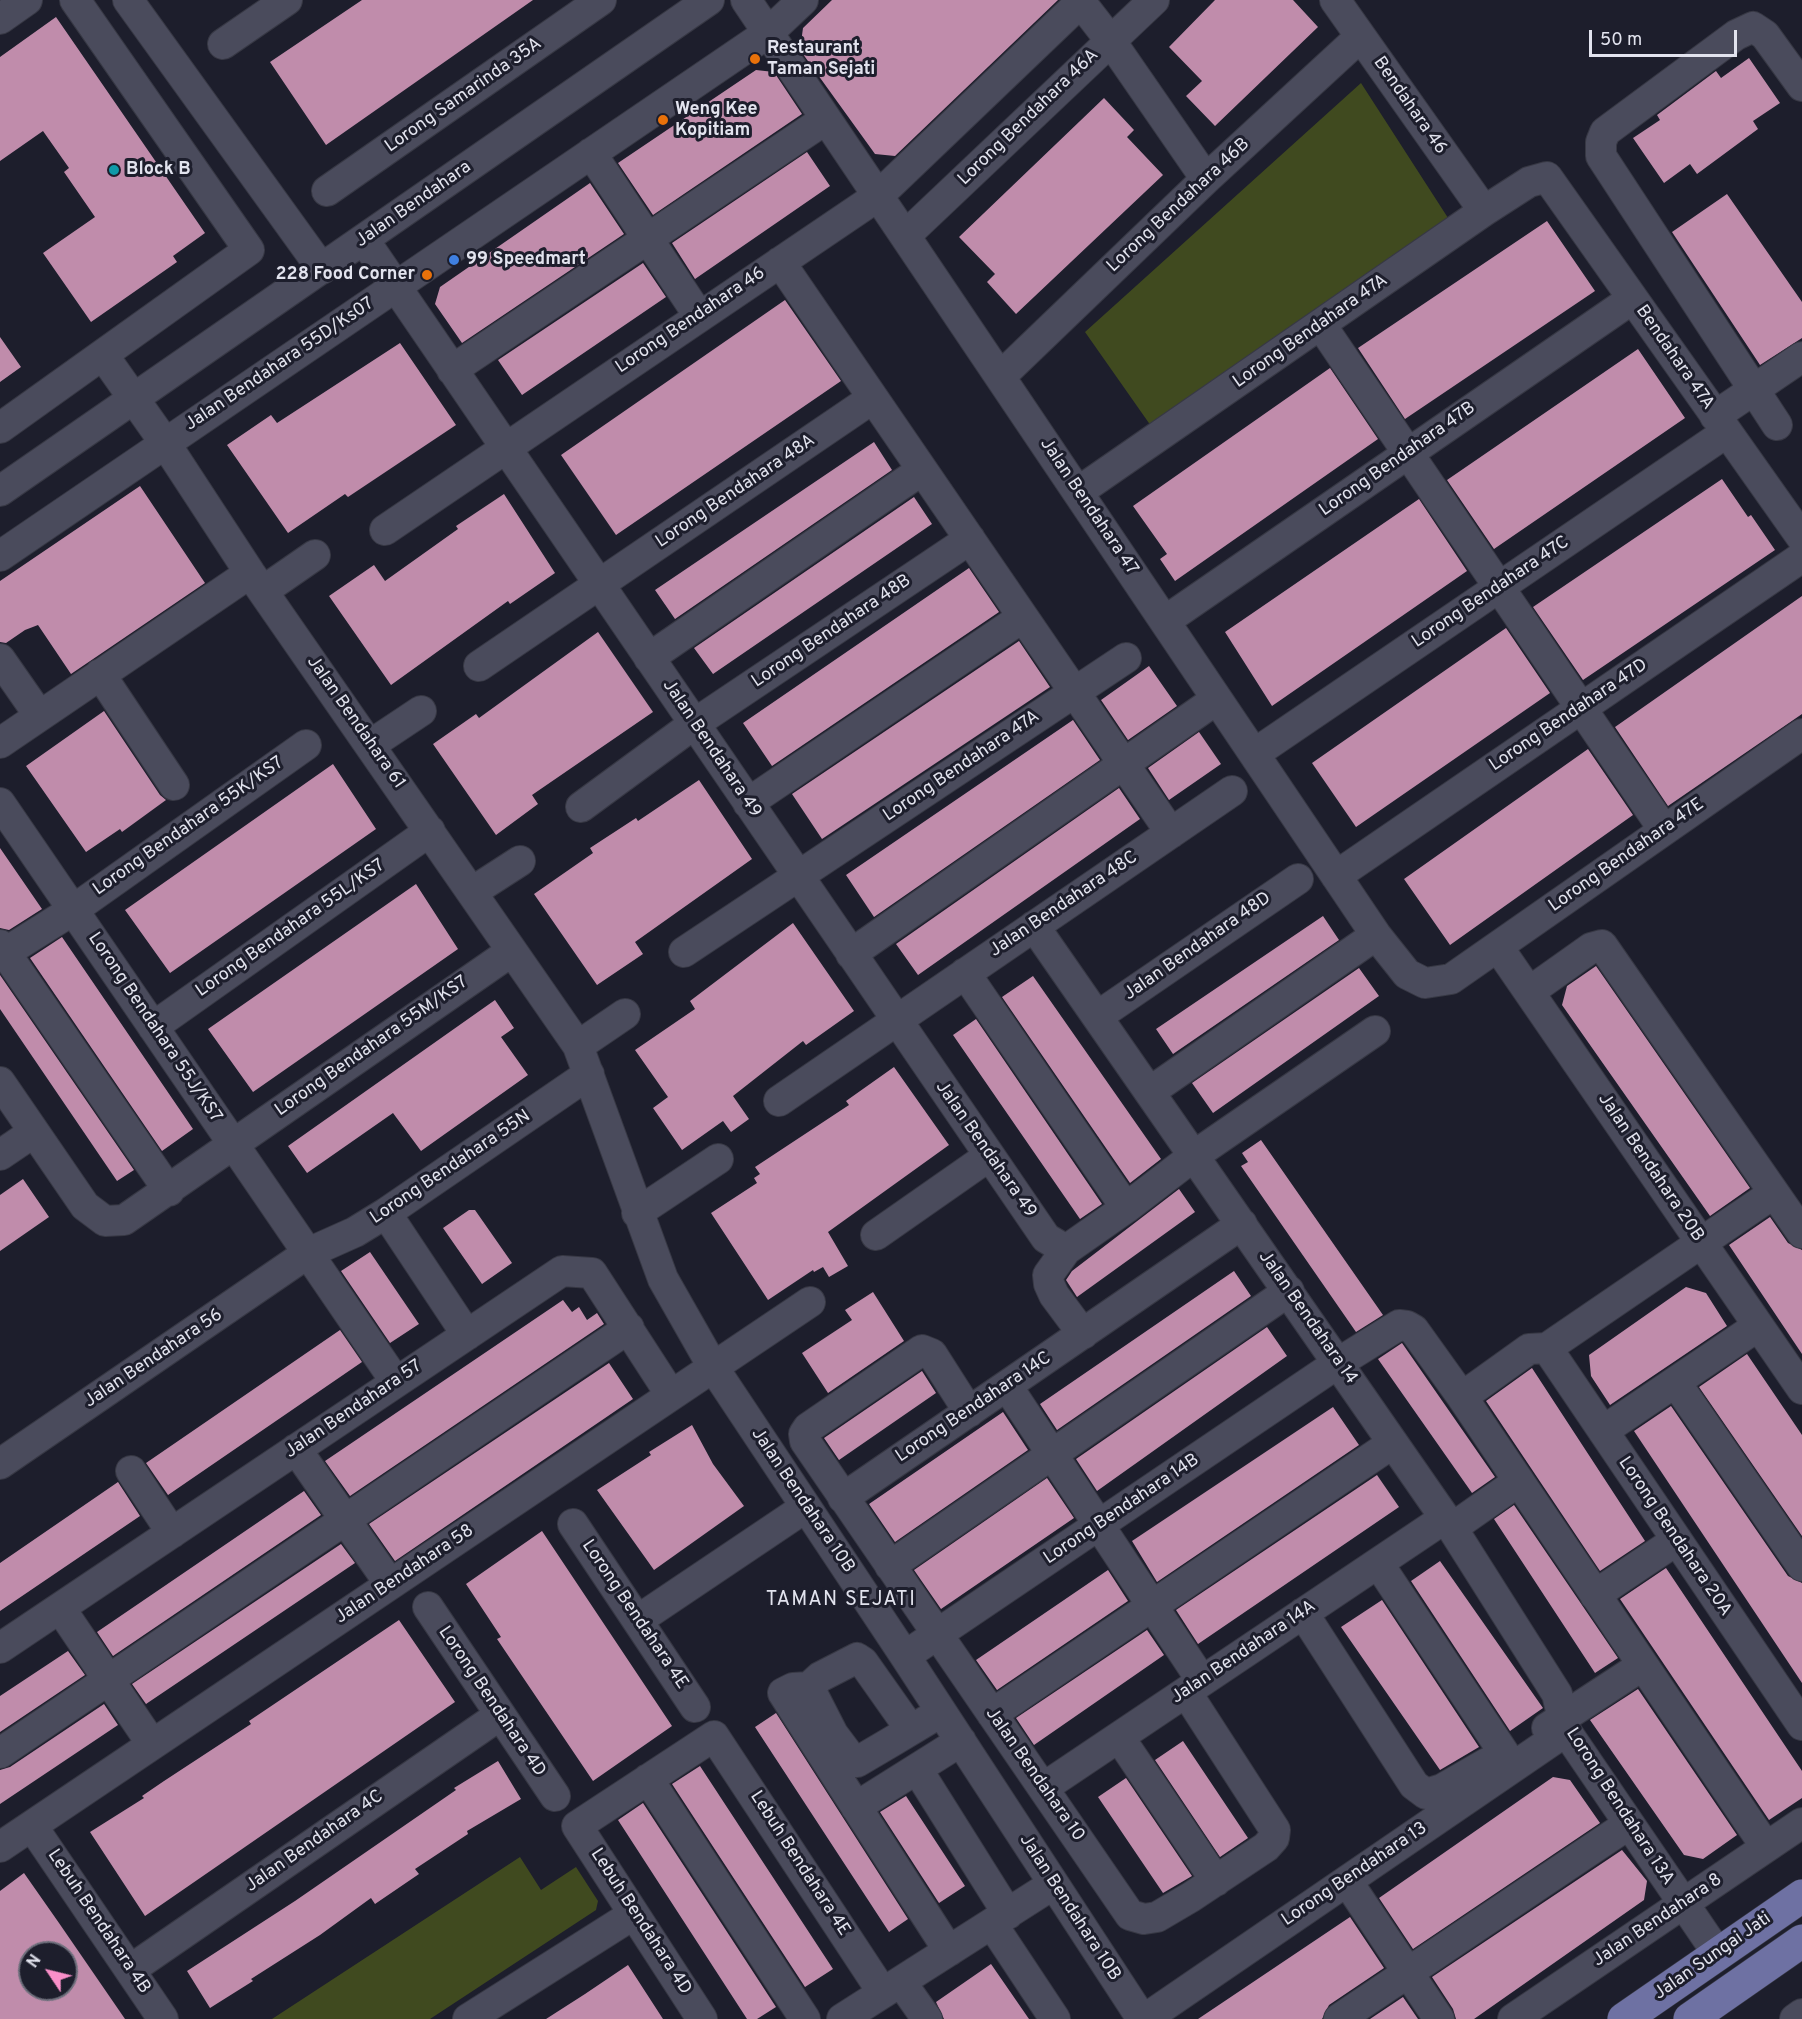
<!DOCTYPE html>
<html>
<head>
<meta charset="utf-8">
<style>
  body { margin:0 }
  #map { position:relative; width:1802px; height:2019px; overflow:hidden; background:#1d1e2c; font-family:Overpass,sans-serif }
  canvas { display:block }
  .north { position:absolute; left:18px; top:1941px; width:60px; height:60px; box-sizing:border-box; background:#1d1e2c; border:2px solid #6c6d7a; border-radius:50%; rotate:305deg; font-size:16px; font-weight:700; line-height:24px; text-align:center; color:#e2e3ee }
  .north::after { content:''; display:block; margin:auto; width:21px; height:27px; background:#f98fc9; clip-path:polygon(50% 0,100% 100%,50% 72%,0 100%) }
  .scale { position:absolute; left:1589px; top:30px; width:148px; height:27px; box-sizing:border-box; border:3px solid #e2e3ee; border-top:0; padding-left:8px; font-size:18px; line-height:21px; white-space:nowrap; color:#e2e3ee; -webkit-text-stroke:4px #1d1e2c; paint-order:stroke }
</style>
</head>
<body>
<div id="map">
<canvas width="1802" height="2019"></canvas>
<div class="north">N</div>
<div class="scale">50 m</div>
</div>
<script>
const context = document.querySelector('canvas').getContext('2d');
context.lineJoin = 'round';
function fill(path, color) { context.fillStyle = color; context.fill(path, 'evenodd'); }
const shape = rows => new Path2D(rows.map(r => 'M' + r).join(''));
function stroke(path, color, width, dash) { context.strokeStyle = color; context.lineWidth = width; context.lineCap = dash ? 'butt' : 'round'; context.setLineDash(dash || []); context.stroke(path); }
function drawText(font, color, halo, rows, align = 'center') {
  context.font = font + ' Overpass,sans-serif'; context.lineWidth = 6; context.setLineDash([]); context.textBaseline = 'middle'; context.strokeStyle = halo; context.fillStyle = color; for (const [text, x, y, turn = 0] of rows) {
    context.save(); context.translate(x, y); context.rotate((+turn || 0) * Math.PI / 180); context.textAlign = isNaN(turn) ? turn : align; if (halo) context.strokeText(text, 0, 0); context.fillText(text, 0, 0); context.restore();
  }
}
fill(shape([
  [1361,83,1450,221,1151,426,1085,332],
  [520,1857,541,1890,576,1867,598,1901,596,1910,430,2019,272,2019]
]), '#404a1f');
fill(shape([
  [362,0,533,0,326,145,270,62],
  [832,0,1058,0,895,156,875,154,800,50,803,28],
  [1215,0,1293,0,1318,27,1215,126,1186,96,1202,81,1169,47],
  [56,17,205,233,173,256,177,262,91,322,43,253,95,217,64,172,69,168,43,131,0,161,0,57],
  [1749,58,1780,103,1753,121,1758,129,1697,174,1690,164,1664,183,1633,138,1660,120,1657,115,1716,71,1721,78],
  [756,70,774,72,802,114,653,215,618,163],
  [1104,98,1134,130,1127,137,1163,175,1016,314,987,282,995,274,959,237],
  [807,152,830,186,695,279,672,243],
  [590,183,624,234,462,343,435,304,440,287],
  [1727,194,1802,302,1802,338,1760,365,1672,232],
  [1547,221,1595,291,1405,419,1358,348],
  [643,263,666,297,522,395,498,360],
  [785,300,841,381,616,535,561,455],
  [0,337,21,367,0,382],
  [400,343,456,425,348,497,345,494,288,533,227,445,271,415,277,423],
  [1638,349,1685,418,1494,549,1447,480],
  [1330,368,1378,439,1175,581,1160,559,1167,554,1133,506],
  [874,442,892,470,675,619,655,590],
  [1722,479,1748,517,1751,515,1775,550,1583,680,1533,607],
  [140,486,205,583,71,674,38,625,25,630,6,643,0,642,0,581],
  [504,494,555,573,510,604,508,601,391,685,329,596,374,565,385,581,458,529,456,526],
  [914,497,932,524,713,674,694,648],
  [1419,499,1467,571,1272,706,1225,632],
  [969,568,999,612,772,766,743,723],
  [1802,596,1802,714,1668,806,1615,727],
  [1506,628,1550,693,1356,827,1312,763],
  [598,632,653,712,532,795,538,804,496,835,433,744,476,714,479,718],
  [1019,641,1050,687,822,839,792,794],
  [1149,666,1177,706,1128,740,1101,700],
  [104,711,160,795,166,800,122,832,120,829,86,852,26,766],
  [1073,720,1100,760,874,917,846,875],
  [1199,732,1221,764,1169,800,1148,768],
  [1588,749,1633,815,1450,945,1404,879],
  [333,764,376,829,170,973,125,910],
  [699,780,752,859,635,942,643,954,597,985,534,894,593,853,590,848,636,818,638,821],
  [1119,788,1140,819,918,975,896,944],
  [0,848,42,909,9,930,0,928],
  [416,884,458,949,253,1092,208,1029],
  [1323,916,1339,940,1173,1054,1156,1029],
  [793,923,854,1011,806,1045,803,1041,733,1096,749,1119,731,1132,723,1121,682,1150,653,1108,668,1097,635,1050,695,1009,690,1001],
  [62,937,193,1129,162,1151,30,958],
  [1596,966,1750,1188,1710,1216,1562,1005,1567,986],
  [1359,968,1379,996,1213,1113,1192,1083],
  [0,975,134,1170,117,1181,0,1009],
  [1033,976,1161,1159,1130,1183,1002,997],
  [495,1000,514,1028,501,1037,528,1075,421,1151,393,1113,307,1173,288,1146],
  [976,1019,1102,1204,1080,1219,953,1035],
  [894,1067,949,1145,828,1232,848,1266,829,1277,823,1267,814,1272,813,1270,768,1300,711,1213,757,1183,754,1178,760,1174,755,1167,849,1105,846,1101],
  [1261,1140,1383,1315,1356,1332,1241,1166,1248,1162,1242,1153],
  [23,1179,49,1217,0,1251,0,1195],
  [1179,1189,1195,1212,1077,1297,1066,1280,1072,1271],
  [469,1210,475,1210,512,1263,482,1284,443,1228],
  [1770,1217,1788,1243,1802,1250,1802,1354,1729,1245],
  [370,1252,419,1324,390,1343,341,1271],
  [1234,1271,1251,1296,1057,1430,1040,1404],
  [1686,1287,1706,1293,1727,1326,1610,1405,1591,1376,1589,1355],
  [873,1292,904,1341,828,1393,802,1353,852,1320,845,1310],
  [563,1300,572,1312,579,1307,587,1320,597,1313,604,1324,350,1496,325,1461],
  [1267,1327,1287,1356,1097,1491,1076,1459],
  [340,1330,362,1362,168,1495,146,1463],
  [1402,1343,1495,1477,1472,1493,1378,1359],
  [1747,1354,1802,1435,1802,1536,1699,1387],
  [609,1363,633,1399,395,1561,369,1524],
  [1532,1368,1645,1541,1600,1571,1486,1401],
  [922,1371,936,1393,839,1460,824,1438],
  [1671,1406,1788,1576,1802,1583,1802,1683,1634,1431],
  [1333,1407,1359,1445,1157,1582,1132,1541],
  [1003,1412,1028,1450,895,1542,869,1504],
  [692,1425,713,1464,744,1506,654,1570,597,1490,651,1455,649,1452],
  [1377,1475,1399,1507,1198,1644,1176,1610],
  [1047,1478,1074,1518,941,1609,914,1570],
  [118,1482,140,1516,0,1611,0,1563],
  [304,1491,321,1515,113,1656,97,1632],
  [1514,1505,1618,1658,1595,1673,1494,1519],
  [542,1531,672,1726,593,1781,497,1639,501,1637,466,1584],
  [341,1544,355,1563,146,1704,132,1684],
  [1440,1561,1543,1708,1510,1731,1411,1581],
  [1666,1568,1802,1771,1802,1798,1769,1820,1620,1599],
  [1108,1570,1128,1601,997,1690,976,1660],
  [1382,1600,1479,1747,1440,1770,1341,1627],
  [399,1620,455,1702,145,1916,90,1832,144,1798,142,1796,164,1781,251,1724,249,1721],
  [1147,1630,1164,1655,1034,1745,1016,1718],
  [68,1651,85,1675,0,1732,0,1696],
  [1638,1689,1737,1835,1703,1859,1684,1855,1590,1720],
  [104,1704,118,1725,0,1804,0,1770,10,1767],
  [776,1713,908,1919,889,1932,755,1727],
  [1183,1741,1248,1838,1220,1857,1155,1760],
  [498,1761,521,1799,467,1831,468,1834,415,1869,419,1874,375,1904,371,1898,320,1935,251,1979,253,1981,210,2008,187,1971,295,1901,456,1790,454,1788],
  [700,1766,833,1969,805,1987,672,1784],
  [1553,1777,1570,1780,1600,1823,1413,1949,1379,1898],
  [1126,1778,1192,1876,1163,1893,1098,1797],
  [906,1796,965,1886,939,1903,880,1812],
  [643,1803,776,2007,757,2019,747,2019,618,1820],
  [1622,1850,1647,1881,1644,1900,1474,2019,1456,2019,1453,2009,1432,1977],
  [24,1873,59,1923,125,2019,0,2019,0,1891],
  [30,1953,66,1953,66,1989,30,1989],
  [1350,1917,1384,1968,1329,2005,1322,2019,1198,2019],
  [991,1964,1029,2019,944,2019,936,2002],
  [628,1965,663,2019,546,2019,585,1994],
  [1403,1997,1418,2019,1370,2019]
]), '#c08cab');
const minor = shape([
  [128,0,322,269],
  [746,0,1376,935,1407,974,1425,983,1451,979,1802,734],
  [1079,0,1110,40,1206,179],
  [1335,0,1484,211],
  [0,19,27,0],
  [223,44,287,0],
  [591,153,699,316],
  [327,191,601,0],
  [905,236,1154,0],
  [364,240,1046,1238,1066,1250],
  [780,262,1171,833],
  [1321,325,1664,830],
  [103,355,165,443,250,573,578,1046,663,1279,713,1367,905,1656,1142,2019],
  [452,370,826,119],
  [1000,377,1206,179,1360,37],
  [1715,416,1802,357],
  [1777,425,1601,156,1601,142,1605,132,1736,35,1753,27,1765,35,1802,86],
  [0,428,249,250,75,0],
  [0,491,709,0],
  [1078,492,1484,211,1529,182,1547,177,1802,538],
  [385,530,878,196,1083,0],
  [0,556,768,33,803,0],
  [263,591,315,555],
  [1165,621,1632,299],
  [649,658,922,470],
  [0,659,39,715],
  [479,666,873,398],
  [100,674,174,785],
  [0,743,250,573],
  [370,745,421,711],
  [1254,754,1727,432],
  [0,803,396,1382],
  [748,803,1023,617],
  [581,807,694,724,970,539],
  [1336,876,1802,557],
  [472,892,520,861],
  [1034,926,1452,1528,1557,1694,1566,1731,1718,1954],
  [0,945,169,1191],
  [1498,947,1802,1389],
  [684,952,1126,658],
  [851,954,1217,699],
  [0,956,73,910,306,745],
  [965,973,1126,1208],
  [1529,992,1591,948,1602,945,1802,1233],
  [1098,1016,1298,879],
  [153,1027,430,831],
  [578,1046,625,1014],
  [0,1082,85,1206,105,1221,124,1220,512,951],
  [1151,1091,1376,935],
  [779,1101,1232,791],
  [0,1155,34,1132],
  [386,1213,467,1335],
  [637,1213,718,1159],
  [876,1235,989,1156],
  [1083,1334,1054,1295,1049,1284,1048,1275,1066,1250,1126,1208,1195,1155,1375,1031],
  [1547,1348,1802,1725],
  [1547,1348,1774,1193],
  [1676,1383,1802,1566],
  [1007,1386,1202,1681],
  [1462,1397,1529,1349,1547,1348],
  [969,1412,932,1354,922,1350,808,1428,804,1434,805,1441,1130,1915,1144,1919,1157,1917,1191,1897,1266,1847,1274,1838,1275,1830,1186,1692],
  [1603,1431,1758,1326],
  [296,1449,390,1584],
  [0,1464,308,1253,355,1232,386,1213,589,1074],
  [131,1471,172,1533],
  [843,1498,1242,1224],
  [573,1524,695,1707],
  [1452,1528,1519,1481],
  [1378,1563,1504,1753],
  [890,1566,1289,1291],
  [1595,1595,1677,1540],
  [428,1607,555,1796],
  [60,1608,152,1744],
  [1303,1613,1414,1785,1426,1794,1442,1789,1487,1763],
  [638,1620,806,1507],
  [0,1648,562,1271,592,1273,671,1395],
  [905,1656,1338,1363,1399,1325,1407,1326,1414,1330,1462,1397,1766,1847],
  [809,1687,793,1688,783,1693,949,1951],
  [992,1714,1393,1443],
  [1547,1728,1643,1665],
  [911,1730,863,1662,857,1658,820,1677,809,1687,833,1734,848,1754,857,1762,891,1742,941,1712],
  [1119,1737,1216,1881],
  [0,1753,629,1328],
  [917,1769,1008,1914],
  [648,1779,805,2019],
  [1043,1788,1445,1518],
  [856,1807,961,1741],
  [32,1826,163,2019],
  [0,1847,810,1302],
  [1347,1881,1439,2019],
  [992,1924,1055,2019],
  [130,1970,500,1715],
  [901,1982,927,2019],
  [468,2019,634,1914],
  [702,2019,577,1826,714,1736,883,1993],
  [842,2019,1052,1885],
  [1145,2019,1566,1731],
  [1339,2019,1629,1824],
  [1513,2019,1802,1823],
  [1795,2019,1802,2014]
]);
const major = shape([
  [1624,2019,1802,1896],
  [1690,2019,1802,1941]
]);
stroke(minor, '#373844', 32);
stroke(major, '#373844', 34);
stroke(minor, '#4a4b5c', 30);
stroke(major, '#6e71a3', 33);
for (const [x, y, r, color] of [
  [755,59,6,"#e8710a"],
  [663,120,6,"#e8710a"],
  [114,170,6,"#0f9aa8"],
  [454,260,6,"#3f7fe0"],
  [427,275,6,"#e8710a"]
]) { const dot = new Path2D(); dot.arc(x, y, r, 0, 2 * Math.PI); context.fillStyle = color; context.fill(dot); stroke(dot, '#1d1e2c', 2); }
drawText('bold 18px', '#e2e3ee', '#1d1e2c', [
  ["Restaurant",767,49],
  ["Taman Sejati",767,70],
  ["Weng Kee",675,110],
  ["Kopitiam",675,131],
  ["Block B",126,170],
  ["99 Speedmart",466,260],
  ["228 Food Corner",415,275,"right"]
], 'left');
drawText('18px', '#e2e3ee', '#1d1e2c', [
  ["Lorong Samarinda 35A",464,96,-35],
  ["Bendahara 46",1409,106,55],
  ["Lorong Bendahara 46A",1029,118,-44],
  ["Jalan Bendahara",414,205,-35],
  ["Lorong Bendahara 46B",1179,206,-43],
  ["Lorong Bendahara 46",691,321,-34],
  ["Lorong Bendahara 47A",1311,332,-35],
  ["Bendahara 47A",1674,358,55],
  ["Jalan Bendahara 55D/Ks07",280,365,-34],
  ["Lorong Bendahara 47B",1398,460,-35],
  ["Lorong Bendahara 48A",736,492,-34],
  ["Jalan Bendahara 47",1088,507,56],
  ["Lorong Bendahara 47C",1491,593,-34],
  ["Lorong Bendahara 48B",832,632,-34],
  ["Lorong Bendahara 47D",1569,716,-34],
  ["Jalan Bendahara 61",355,723,55],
  ["Jalan Bendahara 49",711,749,56],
  ["Lorong Bendahara 47A",962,767,-34],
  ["Lorong Bendahara 55K/KS7",189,827,-35],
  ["Lorong Bendahara 47E",1627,856,-35],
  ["Jalan Bendahara 48C",1064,905,-34],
  ["Lorong Bendahara 55L/KS7",291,929,-35],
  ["Jalan Bendahara 48D",1198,947,-35],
  ["Lorong Bendahara 55J/KS7",154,1028,56],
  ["Lorong Bendahara 55M/KS7",372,1047,-35],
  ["Jalan Bendahara 49",985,1150,55],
  ["Lorong Bendahara 55N",451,1168,-34],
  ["Jalan Bendahara 20B",1650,1168,56],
  ["Jalan Bendahara 14",1307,1318,55],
  ["Jalan Bendahara 56",154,1359,-34],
  ["Lorong Bendahara 14C",974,1408,-34],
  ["Jalan Bendahara 57",354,1410,-34],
  ["Jalan Bendahara 10B",802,1501,56],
  ["Lorong Bendahara 14B",1122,1510,-34],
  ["Lorong Bendahara 20A",1674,1537,56],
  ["Jalan Bendahara 58",405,1575,-34],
  ["Lorong Bendahara 4E",634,1615,56],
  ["Jalan Bendahara 14A",1244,1653,-34],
  ["Lorong Bendahara 4D",491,1702,56],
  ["Jalan Bendahara 10",1034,1775,55],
  ["Lorong Bendahara 13A",1619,1807,57],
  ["Jalan Bendahara 4C",315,1842,-35],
  ["Lebuh Bendahara 4E",799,1864,57],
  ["Lorong Bendahara 13",1355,1875,-34],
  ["Jalan Bendahara 10B",1069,1908,57],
  ["Jalan Bendahara 8",1658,1921,-34],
  ["Lebuh Bendahara 4B",98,1922,56],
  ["Lebuh Bendahara 4D",640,1922,57],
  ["Jalan Sungai Jati",1713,1957,-35]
]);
context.letterSpacing = '1.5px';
drawText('20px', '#e2e3ee', '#1d1e2c', [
  ["TAMAN SEJATI",841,1601]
]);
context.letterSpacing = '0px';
</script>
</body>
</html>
